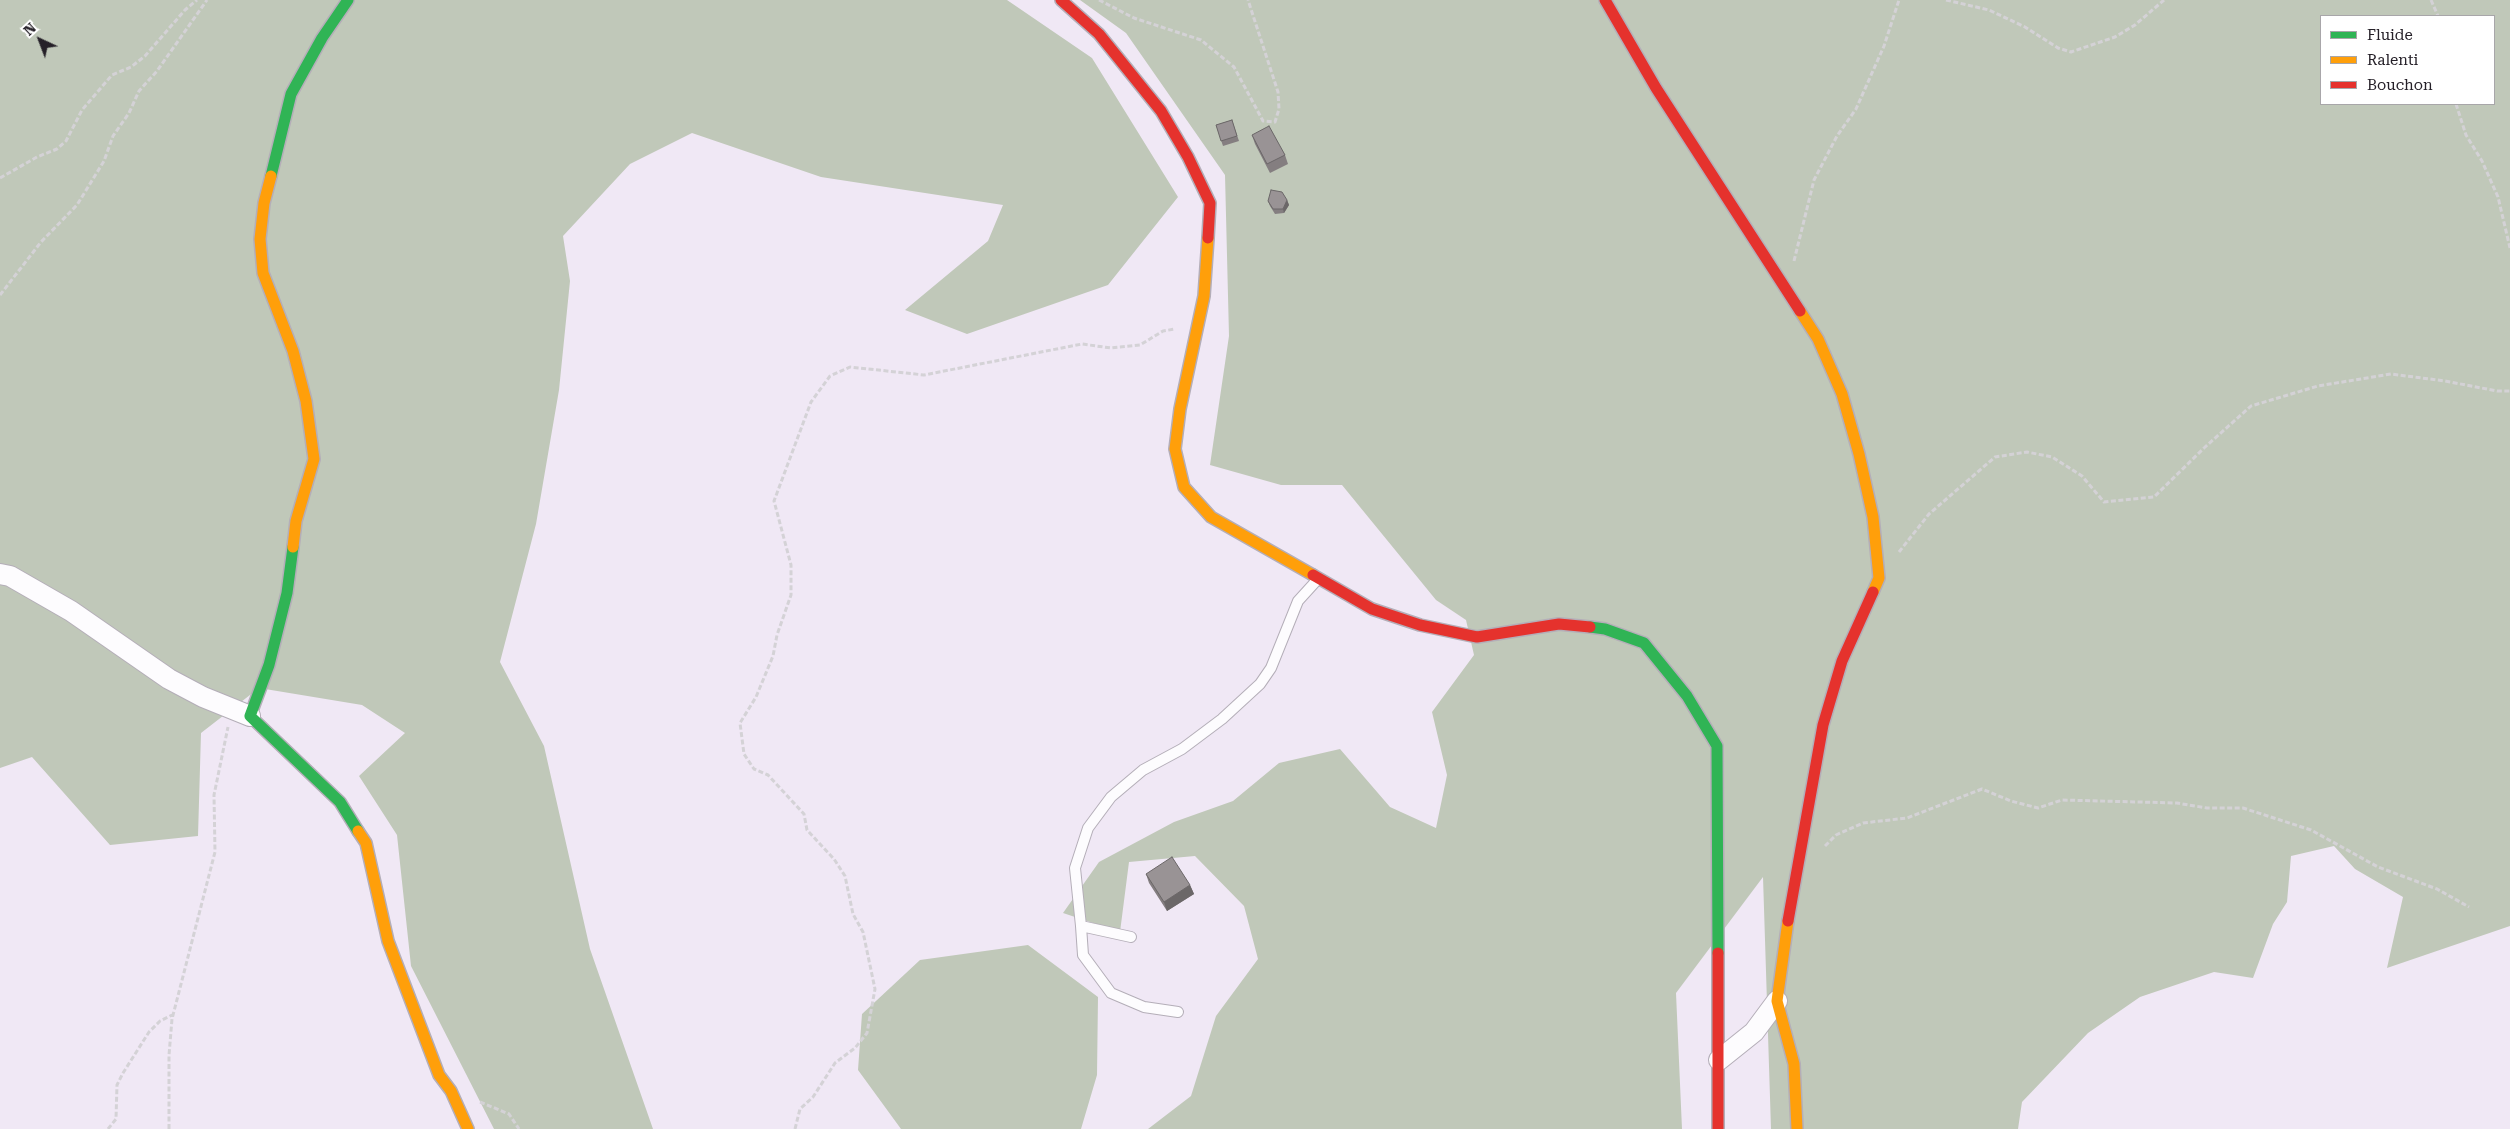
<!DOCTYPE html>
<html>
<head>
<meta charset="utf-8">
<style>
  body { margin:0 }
  #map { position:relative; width:2510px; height:1129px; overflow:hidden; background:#f0e8f5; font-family:"Roboto Serif",serif }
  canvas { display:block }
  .legend { position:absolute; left:2320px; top:15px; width:175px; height:90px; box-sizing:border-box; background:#fff; border:1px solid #a8a6a9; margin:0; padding:6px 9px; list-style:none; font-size:15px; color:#252028 }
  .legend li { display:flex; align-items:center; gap:10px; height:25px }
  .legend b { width:25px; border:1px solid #a8a6a9 }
  .north { position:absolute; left:15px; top:15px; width:50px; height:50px; -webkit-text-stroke:4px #fff; paint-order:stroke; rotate:317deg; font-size:14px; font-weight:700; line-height:20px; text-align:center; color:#252028 }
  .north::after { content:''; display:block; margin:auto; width:18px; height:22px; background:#252028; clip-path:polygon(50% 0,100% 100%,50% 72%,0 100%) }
</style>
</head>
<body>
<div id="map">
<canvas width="2510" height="1129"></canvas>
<ul class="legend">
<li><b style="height:6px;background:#30b455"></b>Fluide</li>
<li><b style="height:6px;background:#ff9f0a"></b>Ralenti</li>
<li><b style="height:6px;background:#e5322d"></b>Bouchon</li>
</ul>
<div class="north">N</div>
</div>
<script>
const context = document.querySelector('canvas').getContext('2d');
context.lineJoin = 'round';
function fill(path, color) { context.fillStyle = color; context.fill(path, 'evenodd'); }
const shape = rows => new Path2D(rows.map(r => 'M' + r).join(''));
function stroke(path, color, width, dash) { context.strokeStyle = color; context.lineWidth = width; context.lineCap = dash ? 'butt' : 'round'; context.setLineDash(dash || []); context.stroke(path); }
fill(shape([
  [0,0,1007,0,1092,58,1178,197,1108,285,967,334,905,310,988,241,1003,205,821,177,692,133,630,164,563,236,570,281,559,390,536,524,500,662,544,746,590,949,653,1129,494,1129,411,966,397,835,359,776,405,733,362,705,259,688,201,733,198,836,110,845,32,757,0,768],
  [1080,0,2510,0,2510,926,2387,968,2403,897,2355,869,2334,846,2291,856,2287,902,2273,924,2253,978,2214,972,2140,997,2088,1033,2022,1102,2018,1129,1771,1129,1763,877,1676,993,1682,1129,1148,1129,1191,1096,1216,1016,1258,959,1244,906,1195,856,1129,862,1120,932,1063,913,1099,862,1174,822,1233,801,1279,763,1340,749,1390,807,1436,828,1447,775,1432,712,1474,655,1466,620,1436,600,1342,485,1281,485,1210,465,1229,336,1225,175,1126,33],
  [2321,16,2494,16,2494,104,2321,104],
  [1028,945,1098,997,1097,1075,1081,1129,901,1129,858,1070,862,1014,920,960]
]), '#c0c8b9');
const lane = shape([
  [1081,926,1083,955,1111,993,1144,1007,1178,1012],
  [1131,937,1081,926,1075,868,1088,828,1111,797,1143,770,1182,749,1222,719,1260,684,1271,668,1298,601,1318,579]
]);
const street = shape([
  [0,574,10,576,71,611,169,679,203,697,250,716],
  [1719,1060,1754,1032,1777,1001]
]);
const fast = shape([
  [271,176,291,94,322,38,348,0],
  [293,547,287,593,269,665,250,716,340,802,358,831],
  [1590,627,1605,629,1644,643,1687,696,1717,746,1718,953]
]);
const slow = shape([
  [271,176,264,203,260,239,263,273,293,351,306,401,314,459,296,521,293,547],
  [1208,238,1204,296,1180,409,1175,449,1184,487,1211,517,1313,575],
  [1800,311,1818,339,1842,394,1859,454,1873,517,1879,578,1873,592],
  [358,831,366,843,388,941,439,1075,451,1091,468,1129],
  [1788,921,1777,1001,1794,1064,1797,1129]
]);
const jam = shape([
  [1061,0,1099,34,1161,111,1188,157,1210,203,1208,238],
  [1605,0,1656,88,1800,311],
  [1313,575,1372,609,1420,625,1477,637,1559,624,1590,627],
  [1788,921,1823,725,1842,661,1873,592],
  [1718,953,1718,1129]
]);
stroke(lane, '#b4aeb8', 12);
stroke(street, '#b4aeb8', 22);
stroke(fast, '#b4aeb8', 14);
stroke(slow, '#b4aeb8', 14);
stroke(jam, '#b4aeb8', 14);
stroke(shape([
  [1099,0,1134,18,1201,40,1234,67,1263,121,1275,122,1279,109,1278,92,1248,0],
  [1946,0,1989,10,2025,27,2058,48,2071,52,2115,37,2135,25,2164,0],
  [2431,0,2438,16],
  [2456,104,2466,135,2482,161,2498,197,2510,248],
  [0,178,37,157,57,149,66,141,82,110,112,75,131,67,145,56,185,10,197,0],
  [1794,261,1814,180,1837,136,1856,109,1884,46,1899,0],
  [0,295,41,242,77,205,104,161,113,136,129,113,139,91,157,71,207,0],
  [1899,552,1929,514,1995,457,2027,452,2052,457,2082,476,2104,502,2154,497,2204,448,2251,406,2318,386,2391,374,2445,381,2497,391,2510,391],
  [1825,846,1836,835,1863,823,1907,818,1982,789,2011,801,2038,808,2062,800,2177,803,2207,808,2243,808,2311,830,2378,867,2437,889,2469,907],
  [480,1102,509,1114,519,1129],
  [108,1129,116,1119,117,1085,123,1073,149,1032,160,1021,172,1015],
  [169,1129,169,1055,172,1019,215,852,214,795,228,727],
  [795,1129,800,1109,813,1097,835,1063,855,1048,867,1033,875,989,863,932,853,914,845,876,834,859,807,830,804,814,768,775,754,769,744,754,740,723,756,697,773,656,777,635,791,595,791,565,774,501,811,402,830,376,850,367,924,375,1082,344,1111,348,1140,345,1163,331,1175,329]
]), '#d4d2d6', 3, [5, 2.5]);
stroke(lane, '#fdfcfe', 10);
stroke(street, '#fdfcfe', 20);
stroke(fast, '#30b455', 11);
stroke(slow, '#ff9f0a', 11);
stroke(jam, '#e5322d', 11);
fill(shape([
  [1232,120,1239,141,1223,146,1216,125],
  [1252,135,1285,155,1288,164,1270,173,1255,144],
  [1287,200,1289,205,1284,213,1275,214,1270,206,1268,201],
  [1146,874,1190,885,1194,894,1167,911,1149,883]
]), '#847e80');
fill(shape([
  [1287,200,1289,205,1284,213,1283,209],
  [1190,885,1194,894,1167,911,1164,902]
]), '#6b6768');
const building = shape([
  [1232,120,1237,136,1221,141,1216,125,1232,120],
  [1269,126,1285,155,1267,164,1252,135,1269,126],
  [1271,190,1282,192,1287,200,1283,209,1273,209,1268,201,1271,190],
  [1172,857,1190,885,1164,902,1146,874,1172,857]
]);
fill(building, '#999395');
stroke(building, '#6b6768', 1);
</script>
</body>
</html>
